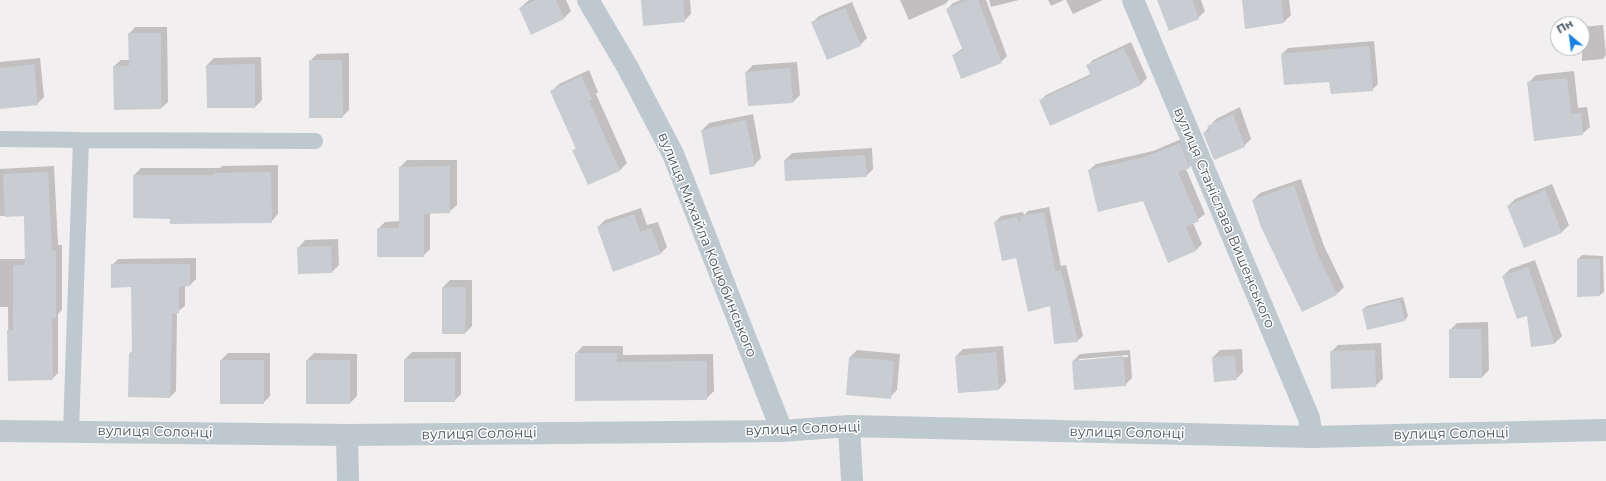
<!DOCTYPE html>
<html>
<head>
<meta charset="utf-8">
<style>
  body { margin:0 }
  #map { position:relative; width:1606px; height:481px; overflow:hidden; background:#f2eff0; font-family:Montserrat,sans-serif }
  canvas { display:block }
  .north { position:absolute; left:1550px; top:16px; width:40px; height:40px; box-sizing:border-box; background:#fff; border:1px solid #b5bbbe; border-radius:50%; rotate:331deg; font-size:11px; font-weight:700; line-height:16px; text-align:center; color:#47545d }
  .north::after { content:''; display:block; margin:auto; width:14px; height:18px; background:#1680e5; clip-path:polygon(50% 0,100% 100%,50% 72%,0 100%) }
</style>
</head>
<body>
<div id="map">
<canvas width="1606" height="481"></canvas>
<div class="north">Пн</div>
</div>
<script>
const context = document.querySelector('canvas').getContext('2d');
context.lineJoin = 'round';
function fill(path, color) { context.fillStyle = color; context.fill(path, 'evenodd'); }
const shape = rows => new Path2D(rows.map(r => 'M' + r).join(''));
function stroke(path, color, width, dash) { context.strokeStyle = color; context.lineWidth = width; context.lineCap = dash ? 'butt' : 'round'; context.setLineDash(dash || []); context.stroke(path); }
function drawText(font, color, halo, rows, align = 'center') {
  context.font = font + ' Montserrat,sans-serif'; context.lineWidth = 3; context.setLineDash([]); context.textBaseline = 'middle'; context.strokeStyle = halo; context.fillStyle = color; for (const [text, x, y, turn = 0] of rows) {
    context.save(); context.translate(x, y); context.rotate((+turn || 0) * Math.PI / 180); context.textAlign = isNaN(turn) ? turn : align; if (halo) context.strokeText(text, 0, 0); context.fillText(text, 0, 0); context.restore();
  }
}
fill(shape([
  [529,0,566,0,571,11,564,18,531,33,520,8],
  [642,0,690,0,691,14,684,21],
  [900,0,949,0,945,4,909,20],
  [961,0,986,0,1007,56,1001,62,953,55,963,48,947,9,953,3],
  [989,0,1019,0,991,7],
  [1048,0,1064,0,1051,6],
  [1066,0,1103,0,1073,14],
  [1159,0,1201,0,1205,11,1198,18],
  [1243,0,1289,0,1291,15,1284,22],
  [852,2,867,38,860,45,812,23,819,16],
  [1603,25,1606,55,1603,59,1582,61,1582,27],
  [135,27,167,27,168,102,161,108,115,109,114,66,121,60,129,60,129,34],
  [1374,41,1378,84,1372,90,1282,54,1288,48],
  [1131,42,1147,78,1141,84,1051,125,1040,101,1046,95,1091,74,1087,66,1093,60],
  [349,53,349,110,342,117,310,61,317,54],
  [261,57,262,100,255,107,208,107,207,65,214,58],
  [40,58,44,97,37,104,0,108,0,62],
  [797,62,800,95,793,102,746,72,753,65],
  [589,70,598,92,596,94,627,163,620,170,574,150,577,147,552,91,559,84],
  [1574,71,1578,108,1587,107,1590,127,1582,134,1529,82,1536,75],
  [1240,107,1251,139,1244,146,1204,133,1216,119],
  [753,114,761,158,754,165,702,130,709,123],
  [1186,137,1196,161,1186,169,1205,214,1193,223,1202,244,1196,250,1169,261,1144,200,1089,170,1096,164,1153,151],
  [872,148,873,169,866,176,786,180,785,160,792,153],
  [407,160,457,160,457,205,449,212,430,213,430,249,423,256,378,229,385,222,400,221,400,167],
  [278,165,278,214,271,222,134,217,134,175,141,168,220,168,222,166],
  [54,166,58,245,62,245,62,310,58,314,58,373,52,379,9,380,8,307,0,307,0,259,25,259,25,215,0,216,0,169],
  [1301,179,1324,246,1344,287,1337,294,1253,200,1260,193],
  [1552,184,1569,225,1562,232,1525,247,1508,206,1515,199],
  [1049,207,1061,266,1066,265,1083,336,1077,341,1017,257,995,222,1001,216,1023,212,1024,215,1028,211],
  [641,208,647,225,658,222,667,247,660,254,598,227,605,220],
  [338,239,339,265,332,272,298,248,305,240],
  [1582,255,1603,256,1604,292,1600,295,1578,296,1578,259],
  [196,258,196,279,190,285,185,285,185,306,177,312,176,391,170,397,130,353,133,350,132,286,112,265,118,259],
  [1535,260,1562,336,1555,343,1532,346,1528,314,1503,276,1510,269],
  [450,280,472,280,472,326,465,333,443,287],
  [1403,297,1408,316,1405,320,1363,309,1367,306],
  [1488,322,1489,370,1482,377,1450,330,1457,323],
  [1381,343,1383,379,1375,386,1331,352,1338,345],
  [583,346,623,346,623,355,713,354,714,391,706,399,576,353],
  [1003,346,1006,382,999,389,956,356,963,349],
  [1242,349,1243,372,1236,379,1213,357,1220,350],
  [857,350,900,354,897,390,890,397,850,357],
  [1130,350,1132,378,1125,385,1073,361,1080,354],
  [1128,355,1128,357,1079,361,1079,359],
  [412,352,461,352,461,394,454,401,405,401,405,359],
  [228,353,270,353,270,396,263,403,221,360],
  [314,353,357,354,357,396,350,403,307,360]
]), '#0003');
fill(shape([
  [536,0,556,0,564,19,531,35,519,8],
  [641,0,683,0,685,22,643,26],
  [968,0,978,0,1002,63,961,79,952,55,963,51,946,9],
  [1157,0,1192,0,1199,19,1169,31],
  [1242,0,1281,0,1284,23,1245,29],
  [845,8,861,46,827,60,811,22],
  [128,33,161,33,161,109,114,110,113,66,129,66],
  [1369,46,1373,91,1331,94,1329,82,1284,85,1281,54],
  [1124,48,1141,85,1050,126,1039,100,1091,76,1086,65],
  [309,60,342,60,343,118,309,118],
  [34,64,38,105,0,109,0,68],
  [255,64,255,108,207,108,206,65],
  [790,68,793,103,748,106,745,72],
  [581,76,592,99,589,101,620,171,588,185,572,150,576,149,550,91],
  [1567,78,1571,114,1581,113,1583,135,1534,141,1527,82],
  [1233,114,1245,147,1214,160,1203,133,1210,130,1207,126],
  [746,120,755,166,710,175,701,130],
  [1180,143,1190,168,1178,172,1199,221,1186,227,1196,251,1168,263,1143,201,1098,212,1088,170,1145,157],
  [865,155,867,177,785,181,784,160],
  [450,166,450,213,424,214,424,257,377,257,377,228,399,228,399,167],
  [48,172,52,251,56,251,56,318,52,318,53,380,8,381,7,330,13,330,13,265,25,265,24,216,5,217,3,174],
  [271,172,272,223,170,224,170,219,133,218,133,175,214,175,214,173],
  [1294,185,1317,253,1337,295,1302,312,1261,227,1252,200],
  [1545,190,1562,233,1524,248,1507,206],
  [1044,212,1055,271,1061,270,1078,342,1054,344,1050,306,1028,312,1016,258,1002,261,994,222,1017,217,1020,224,1021,216],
  [634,214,640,232,651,228,661,254,613,272,597,227],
  [331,246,332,273,298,274,297,247],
  [1577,259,1600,259,1600,296,1577,297],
  [111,264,190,264,190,286,179,287,179,313,172,313,170,398,128,397,129,353,132,353,131,287,111,288],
  [1528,267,1543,310,1555,344,1531,347,1527,316,1517,319,1502,276],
  [442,287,466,287,465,334,442,334],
  [1400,300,1405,321,1367,330,1362,309],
  [1449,329,1481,329,1482,378,1449,378],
  [1375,350,1376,387,1331,389,1330,351],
  [996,352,999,390,958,393,955,356],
  [575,353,617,353,617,362,707,361,707,400,575,401],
  [1123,356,1126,386,1074,390,1072,361],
  [1235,356,1237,380,1214,382,1212,357],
  [849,357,894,361,891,399,846,395],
  [455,358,455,402,404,402,404,359],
  [220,360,264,360,264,404,220,404],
  [306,360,350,360,350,404,306,404]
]), '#c9cdd2');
stroke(shape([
  [0,139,81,140],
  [71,431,81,140,315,141]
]), '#bdc8cf', 16);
stroke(shape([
  [588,0,628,68,673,154,782,431],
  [1133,0,1309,418,1312,437],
  [849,426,852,481],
  [0,431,347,435,782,431,849,426,1312,437,1606,430],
  [347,435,348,481]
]), '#bdc8cf', 22);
drawText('14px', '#47545d', '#fff', [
  ["вулиця Станіслава Вишенського",1224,218,67],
  ["вулиця Михайла Коцюбинського",707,245,68],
  ["вулиця Солонці",803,429,-2],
  ["вулиця Солонці",155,432,1],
  ["вулиця Солонці",1127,433,1],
  ["вулиця Солонці",479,434,-1],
  ["вулиця Солонці",1451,434,-1]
]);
</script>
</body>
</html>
